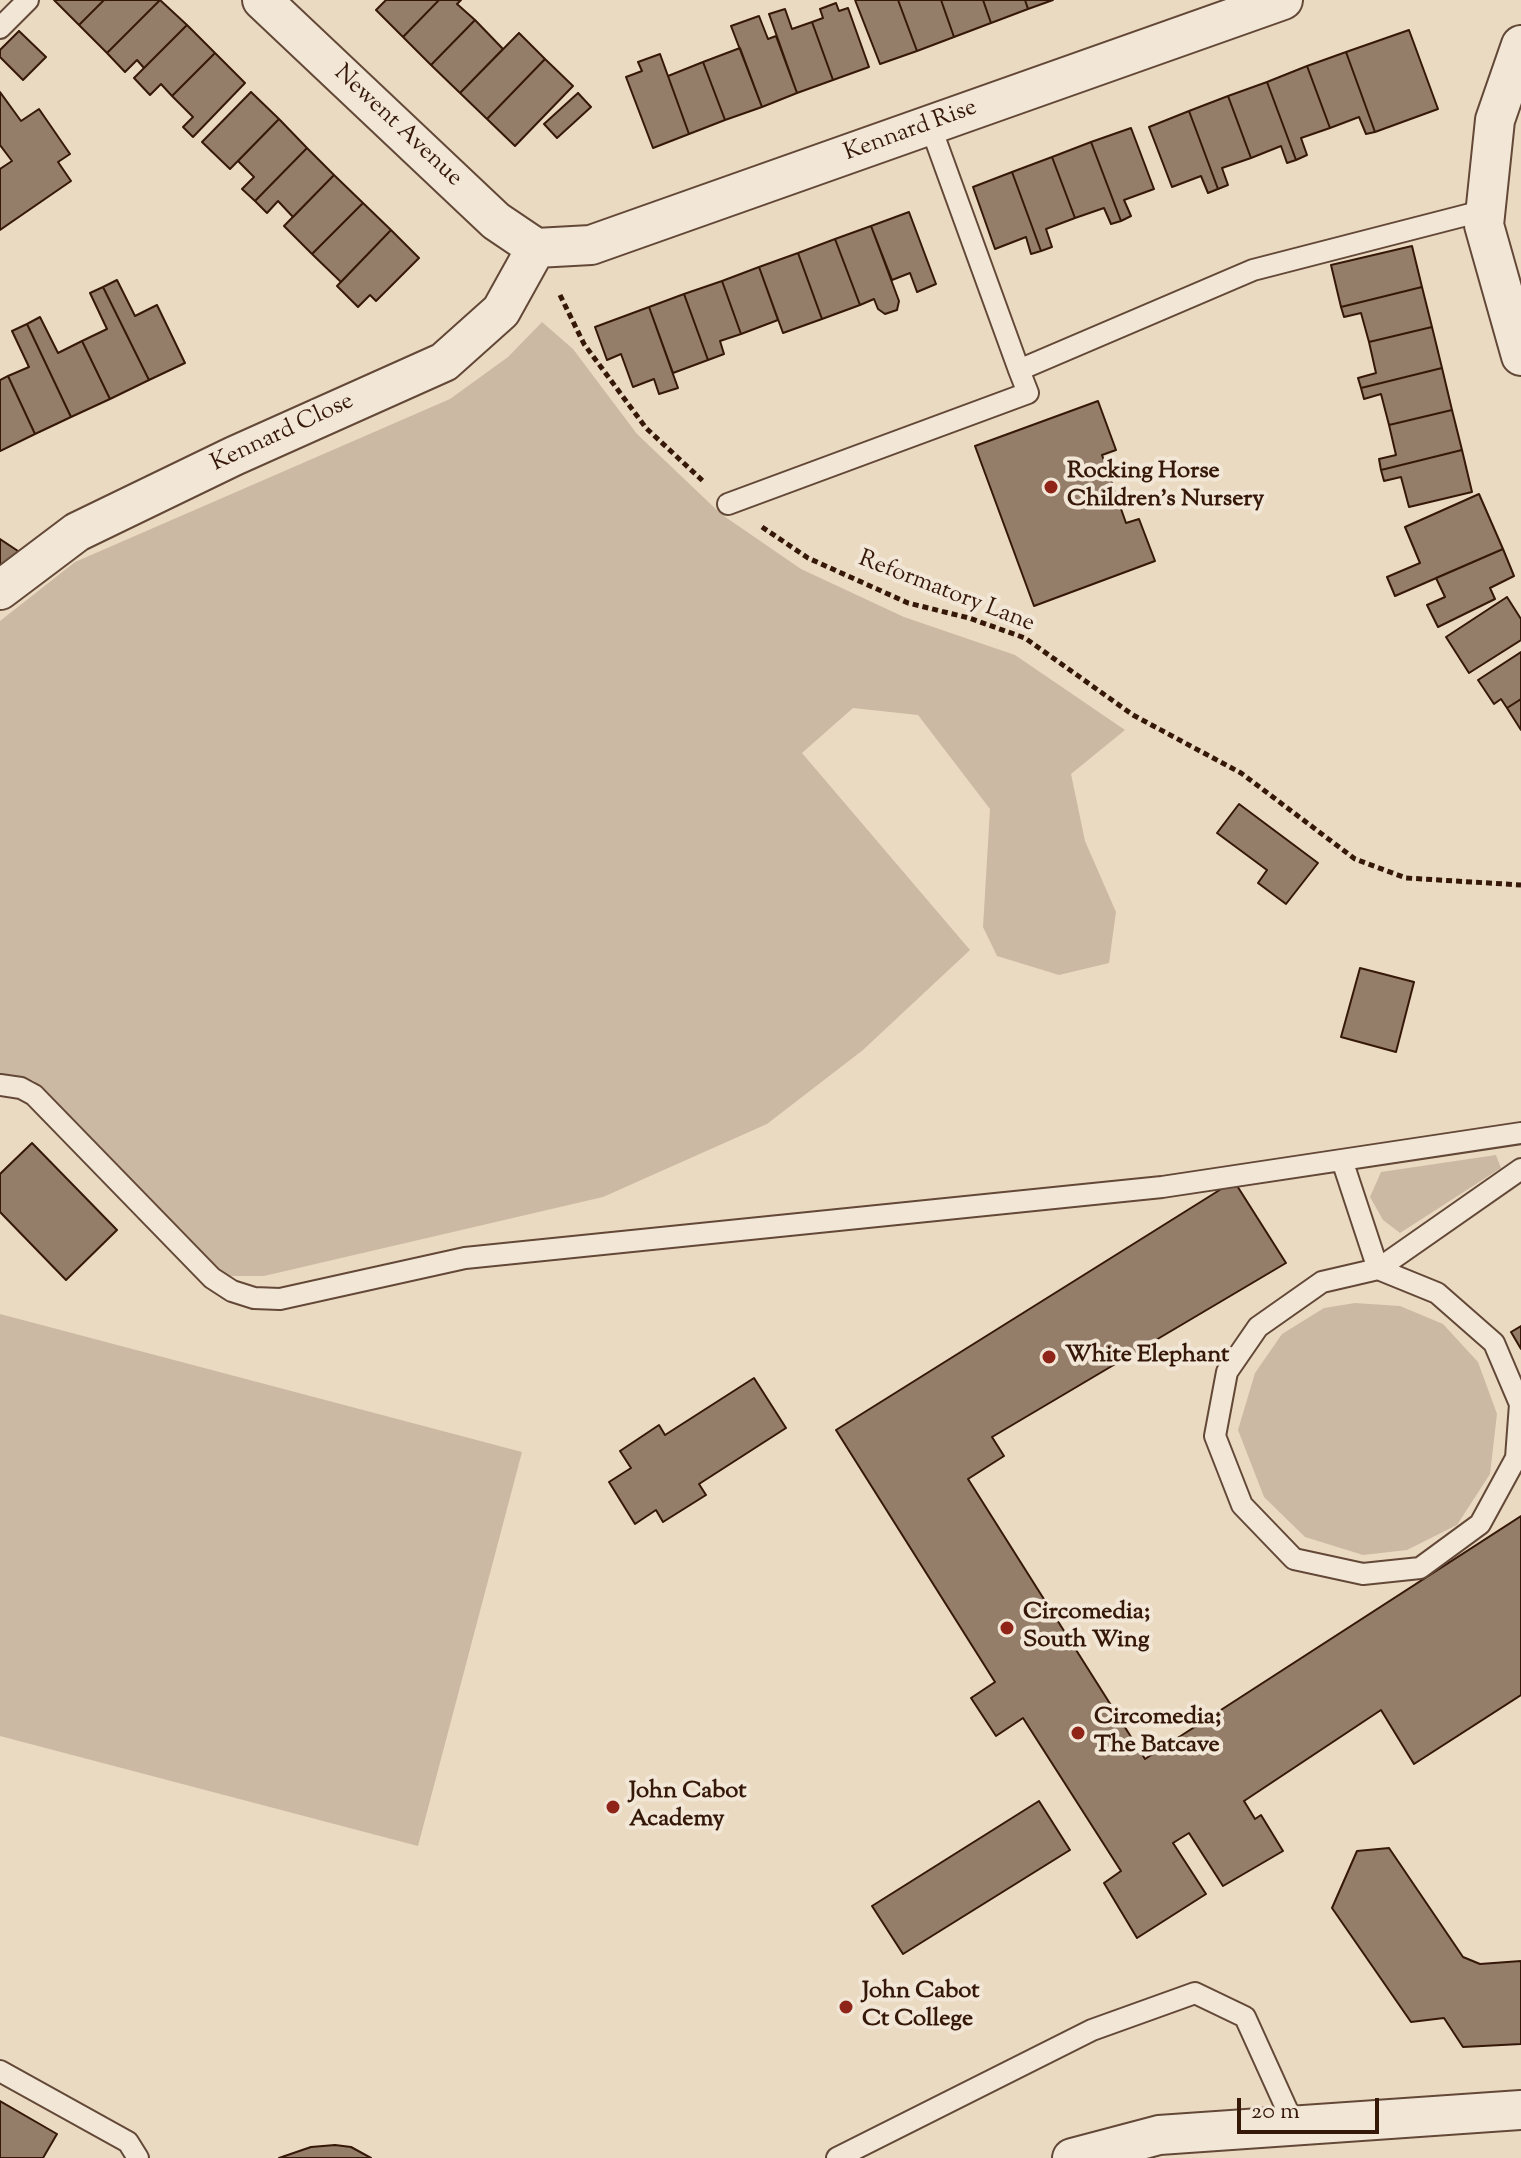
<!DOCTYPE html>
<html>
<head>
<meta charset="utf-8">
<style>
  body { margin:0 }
  #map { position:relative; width:1521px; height:2158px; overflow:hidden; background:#ebdac2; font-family:"Sorts Mill Goudy",serif }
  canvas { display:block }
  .scale { position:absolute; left:1237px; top:2098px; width:142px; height:36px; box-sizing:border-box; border:4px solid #361809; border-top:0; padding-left:10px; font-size:24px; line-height:28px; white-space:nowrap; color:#361809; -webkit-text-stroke:6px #f2e7d7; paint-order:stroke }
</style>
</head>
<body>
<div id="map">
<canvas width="1521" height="2158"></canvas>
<div class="scale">20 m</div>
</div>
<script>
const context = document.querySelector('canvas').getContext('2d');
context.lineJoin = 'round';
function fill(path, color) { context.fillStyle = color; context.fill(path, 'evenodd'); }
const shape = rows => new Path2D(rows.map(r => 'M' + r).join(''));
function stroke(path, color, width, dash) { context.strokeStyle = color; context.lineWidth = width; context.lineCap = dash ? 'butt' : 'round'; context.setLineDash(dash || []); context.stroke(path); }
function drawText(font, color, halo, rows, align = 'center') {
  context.font = font + ' "Sorts Mill Goudy",serif'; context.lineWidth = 8; context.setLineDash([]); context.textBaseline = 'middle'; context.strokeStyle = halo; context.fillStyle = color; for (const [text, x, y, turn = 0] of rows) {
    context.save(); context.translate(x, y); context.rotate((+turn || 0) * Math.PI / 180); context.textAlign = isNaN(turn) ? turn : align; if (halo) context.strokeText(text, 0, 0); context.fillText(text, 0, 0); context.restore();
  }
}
fill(shape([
  [542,322,573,349,637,434,721,514,801,569,904,617,1015,655,1125,730,1071,774,1085,841,1116,912,1109,963,1059,975,997,956,983,927,990,809,918,715,853,708,802,753,970,950,863,1050,767,1124,603,1197,264,1276,222,1276,187,1244,33,1080,0,1076,0,621,75,562,450,399,508,357],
  [1496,1155,1501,1168,1400,1233,1383,1220,1370,1197,1381,1172],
  [1355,1303,1400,1306,1443,1324,1478,1362,1497,1414,1490,1474,1457,1525,1407,1550,1363,1555,1305,1537,1264,1497,1238,1430,1255,1373,1282,1334,1324,1308],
  [0,1314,522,1452,418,1846,0,1736]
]), '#ccb9a3');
const building = shape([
  [54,0,104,0,79,25,54,0],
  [104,0,160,0,107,53,79,25,104,0],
  [160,0,187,25,144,68,137,60,125,72,107,53,160,0],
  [386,0,439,0,403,37,376,10,386,0],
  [439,0,461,0,457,4,475,20,431,65,403,37,439,0],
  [855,0,898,0,917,51,880,64,855,0],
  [898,0,941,0,954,37,917,51,898,0],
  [941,0,983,0,991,23,954,37,941,0],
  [983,0,1025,0,1028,9,991,23,983,0],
  [1025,0,1053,0,1028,9,1025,0],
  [836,3,839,11,848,8,869,67,833,80,812,22,823,18,820,9,836,3],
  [785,9,792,29,812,22,833,80,797,93,769,14,785,9],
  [759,16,768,39,776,36,797,93,762,107,731,26,759,16],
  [475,20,503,49,460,93,431,65,475,20],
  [187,25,215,53,172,96,161,84,150,95,134,78,187,25],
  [1409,30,1438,109,1375,132,1346,52,1409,30],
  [19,31,46,57,23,80,0,57,0,50,19,31],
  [519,33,545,59,487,119,460,93,519,33],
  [740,48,762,107,725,120,703,62,740,48],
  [1346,52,1375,132,1366,134,1359,117,1330,128,1307,66,1346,52],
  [215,53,245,83,193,137,183,127,193,117,172,96,215,53],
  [660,54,689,134,653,148,626,77,642,71,638,62,660,54],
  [545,59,573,86,515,146,487,119,545,59],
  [703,62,725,120,689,134,668,76,703,62],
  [1307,66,1330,128,1301,138,1307,155,1296,160,1267,82,1307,66],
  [1267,82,1296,160,1287,163,1281,146,1251,158,1228,96,1267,82],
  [0,92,21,121,39,109,70,154,58,162,71,181,0,230,0,169,12,161,0,145,0,92],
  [251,92,279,119,230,169,202,142,251,92],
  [578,93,591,107,557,138,544,124,578,93],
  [1228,96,1251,158,1222,168,1228,185,1218,189,1189,111,1228,96],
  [1189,111,1218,189,1208,193,1201,176,1172,187,1149,127,1189,111],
  [279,119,307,148,255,201,242,189,254,177,238,161,279,119],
  [1131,128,1154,189,1124,200,1131,216,1121,221,1091,142,1131,128],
  [1091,142,1121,221,1111,224,1104,208,1075,218,1052,157,1091,142],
  [307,148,334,175,293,217,278,201,267,213,255,201,307,148],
  [1052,157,1075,218,1046,229,1052,247,1041,251,1012,172,1052,157],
  [1012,172,1041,251,1031,254,1026,237,995,249,973,187,1012,172],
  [334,175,363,203,312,254,284,226,334,175],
  [363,203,391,230,341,282,312,254,363,203],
  [909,212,936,284,917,292,910,273,892,280,871,226,909,212],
  [871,226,899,301,897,310,885,314,878,309,874,299,860,305,835,239,871,226],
  [391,230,419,258,376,301,370,295,358,307,337,286,391,230],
  [835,239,860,305,822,319,798,253,835,239],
  [1412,246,1422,287,1341,307,1331,265,1412,246],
  [798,253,822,319,783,333,759,267,798,253],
  [759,267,778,320,741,334,722,281,759,267],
  [117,280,135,316,157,305,185,363,149,380,103,287,117,280],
  [722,281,741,334,720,341,724,354,708,360,684,294,722,281],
  [103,287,149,380,110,399,82,341,107,329,90,293,103,287],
  [1422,287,1432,327,1369,342,1361,313,1344,317,1341,307,1422,287],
  [684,294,708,360,673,373,649,307,684,294],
  [649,307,678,388,659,394,654,379,633,387,621,354,607,360,595,327,649,307],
  [40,317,58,353,82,341,110,399,71,417,27,324,40,317],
  [27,324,71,417,35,434,8,376,29,367,12,331,27,324],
  [1432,327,1442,368,1361,388,1358,378,1376,373,1369,342,1432,327],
  [1442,368,1452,410,1389,425,1381,394,1364,399,1361,388,1442,368],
  [8,376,35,434,0,451,0,380,8,376],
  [1098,401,1116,450,1102,455,1126,523,1139,519,1155,561,1034,606,975,446,1098,401],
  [1452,410,1462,450,1381,470,1379,459,1396,455,1389,425,1452,410],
  [1462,450,1472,492,1409,507,1401,477,1384,481,1381,470,1462,450],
  [1479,494,1503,549,1395,596,1387,577,1420,563,1405,527,1479,494],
  [0,539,27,557,0,575,0,539],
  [1503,549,1514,576,1490,588,1495,599,1438,627,1427,605,1445,597,1436,578,1503,549],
  [1507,597,1521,619,1521,640,1469,673,1446,637,1507,597],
  [1521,652,1521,699,1507,708,1501,699,1494,704,1478,680,1521,652],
  [1521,699,1521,730,1507,708,1521,699],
  [1239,804,1318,863,1286,904,1258,883,1267,870,1217,833,1239,804],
  [1360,968,1414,982,1396,1052,1341,1037,1360,968],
  [32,1143,117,1230,66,1280,0,1212,0,1174,32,1143],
  [1234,1181,1286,1263,992,1437,1004,1456,968,1479,1145,1759,1521,1516,1521,1695,1414,1764,1381,1710,1244,1801,1255,1819,1261,1815,1283,1851,1223,1886,1189,1833,1173,1843,1206,1894,1137,1938,1104,1883,1121,1871,1023,1718,996,1736,971,1698,995,1682,836,1430,1234,1181],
  [1521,1326,1521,1349,1511,1332,1521,1326],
  [754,1378,786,1428,699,1484,706,1495,663,1522,656,1510,635,1524,609,1482,631,1468,620,1451,659,1425,665,1435,754,1378],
  [1039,1801,1070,1850,903,1954,872,1906,1039,1801],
  [1389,1848,1463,1957,1480,1964,1521,1961,1521,2044,1463,2047,1444,2018,1411,2022,1332,1908,1357,1851,1389,1848],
  [0,2101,57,2134,43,2158,0,2158,0,2101],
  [335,2145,351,2147,371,2158,279,2158,311,2147,335,2145]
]);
fill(building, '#947d69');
stroke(building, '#361809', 2);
const service = shape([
  [0,28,28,0],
  [930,125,1019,370,1253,270,1486,210],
  [728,504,1028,393,1019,370],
  [0,1085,21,1088,34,1095,212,1278,232,1291,254,1298,280,1299,465,1258,1162,1187,1521,1133],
  [1342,1160,1378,1269],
  [1378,1269,1437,1293,1494,1343,1520,1404,1516,1458,1480,1524,1420,1568,1363,1574,1294,1559,1242,1505,1215,1436,1227,1372,1258,1327,1322,1282,1378,1269,1521,1169],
  [0,2071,128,2142,138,2158],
  [837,2158,1092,2030,1195,1993,1245,2017,1294,2125]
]);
const minor = shape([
  [262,0,496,221,536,248],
  [1521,45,1495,120,1484,225,1521,356],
  [536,248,591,245,1283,0],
  [0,590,77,532,234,456,444,362,501,311,536,248],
  [1072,2158,1159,2135,1521,2110]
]);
stroke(service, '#634837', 24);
stroke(minor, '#634837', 42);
stroke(shape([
  [560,295,584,344,646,428,704,482],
  [762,527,808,558,908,603,969,618,1025,638,1133,715,1241,773,1355,859,1406,878,1521,885]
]), '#361809', 5, [6, 4]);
stroke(service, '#f2e7d7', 20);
stroke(minor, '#f2e7d7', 38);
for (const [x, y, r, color] of [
  [1051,487,8,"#8f2418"],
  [1049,1357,8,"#8f2418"],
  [1007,1628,8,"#8f2418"],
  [1078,1733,8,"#8f2418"],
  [613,1807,8,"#8f2418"],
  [846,2007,8,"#8f2418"]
]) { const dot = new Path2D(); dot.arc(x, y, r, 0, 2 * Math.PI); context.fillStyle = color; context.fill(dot); stroke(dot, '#f2e7d7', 3); }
drawText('24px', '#361809', '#f2e7d7', [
  ["Newent Avenue",397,127,43],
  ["Kennard Rise",911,132,-20],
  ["Kennard Close",283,434,-25],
  ["Reformatory Lane",946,593,21]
]);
drawText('bold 24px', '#361809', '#f2e7d7', [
  ["Rocking Horse",1067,473],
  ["Children's Nursery",1067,501],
  ["White Elephant",1065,1357],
  ["Circomedia;",1023,1614],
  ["South Wing",1023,1642],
  ["Circomedia;",1094,1719],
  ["The Batcave",1094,1747],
  ["John Cabot",629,1793],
  ["Academy",629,1821],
  ["John Cabot",862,1993],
  ["Ct College",862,2021]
], 'left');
</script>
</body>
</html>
